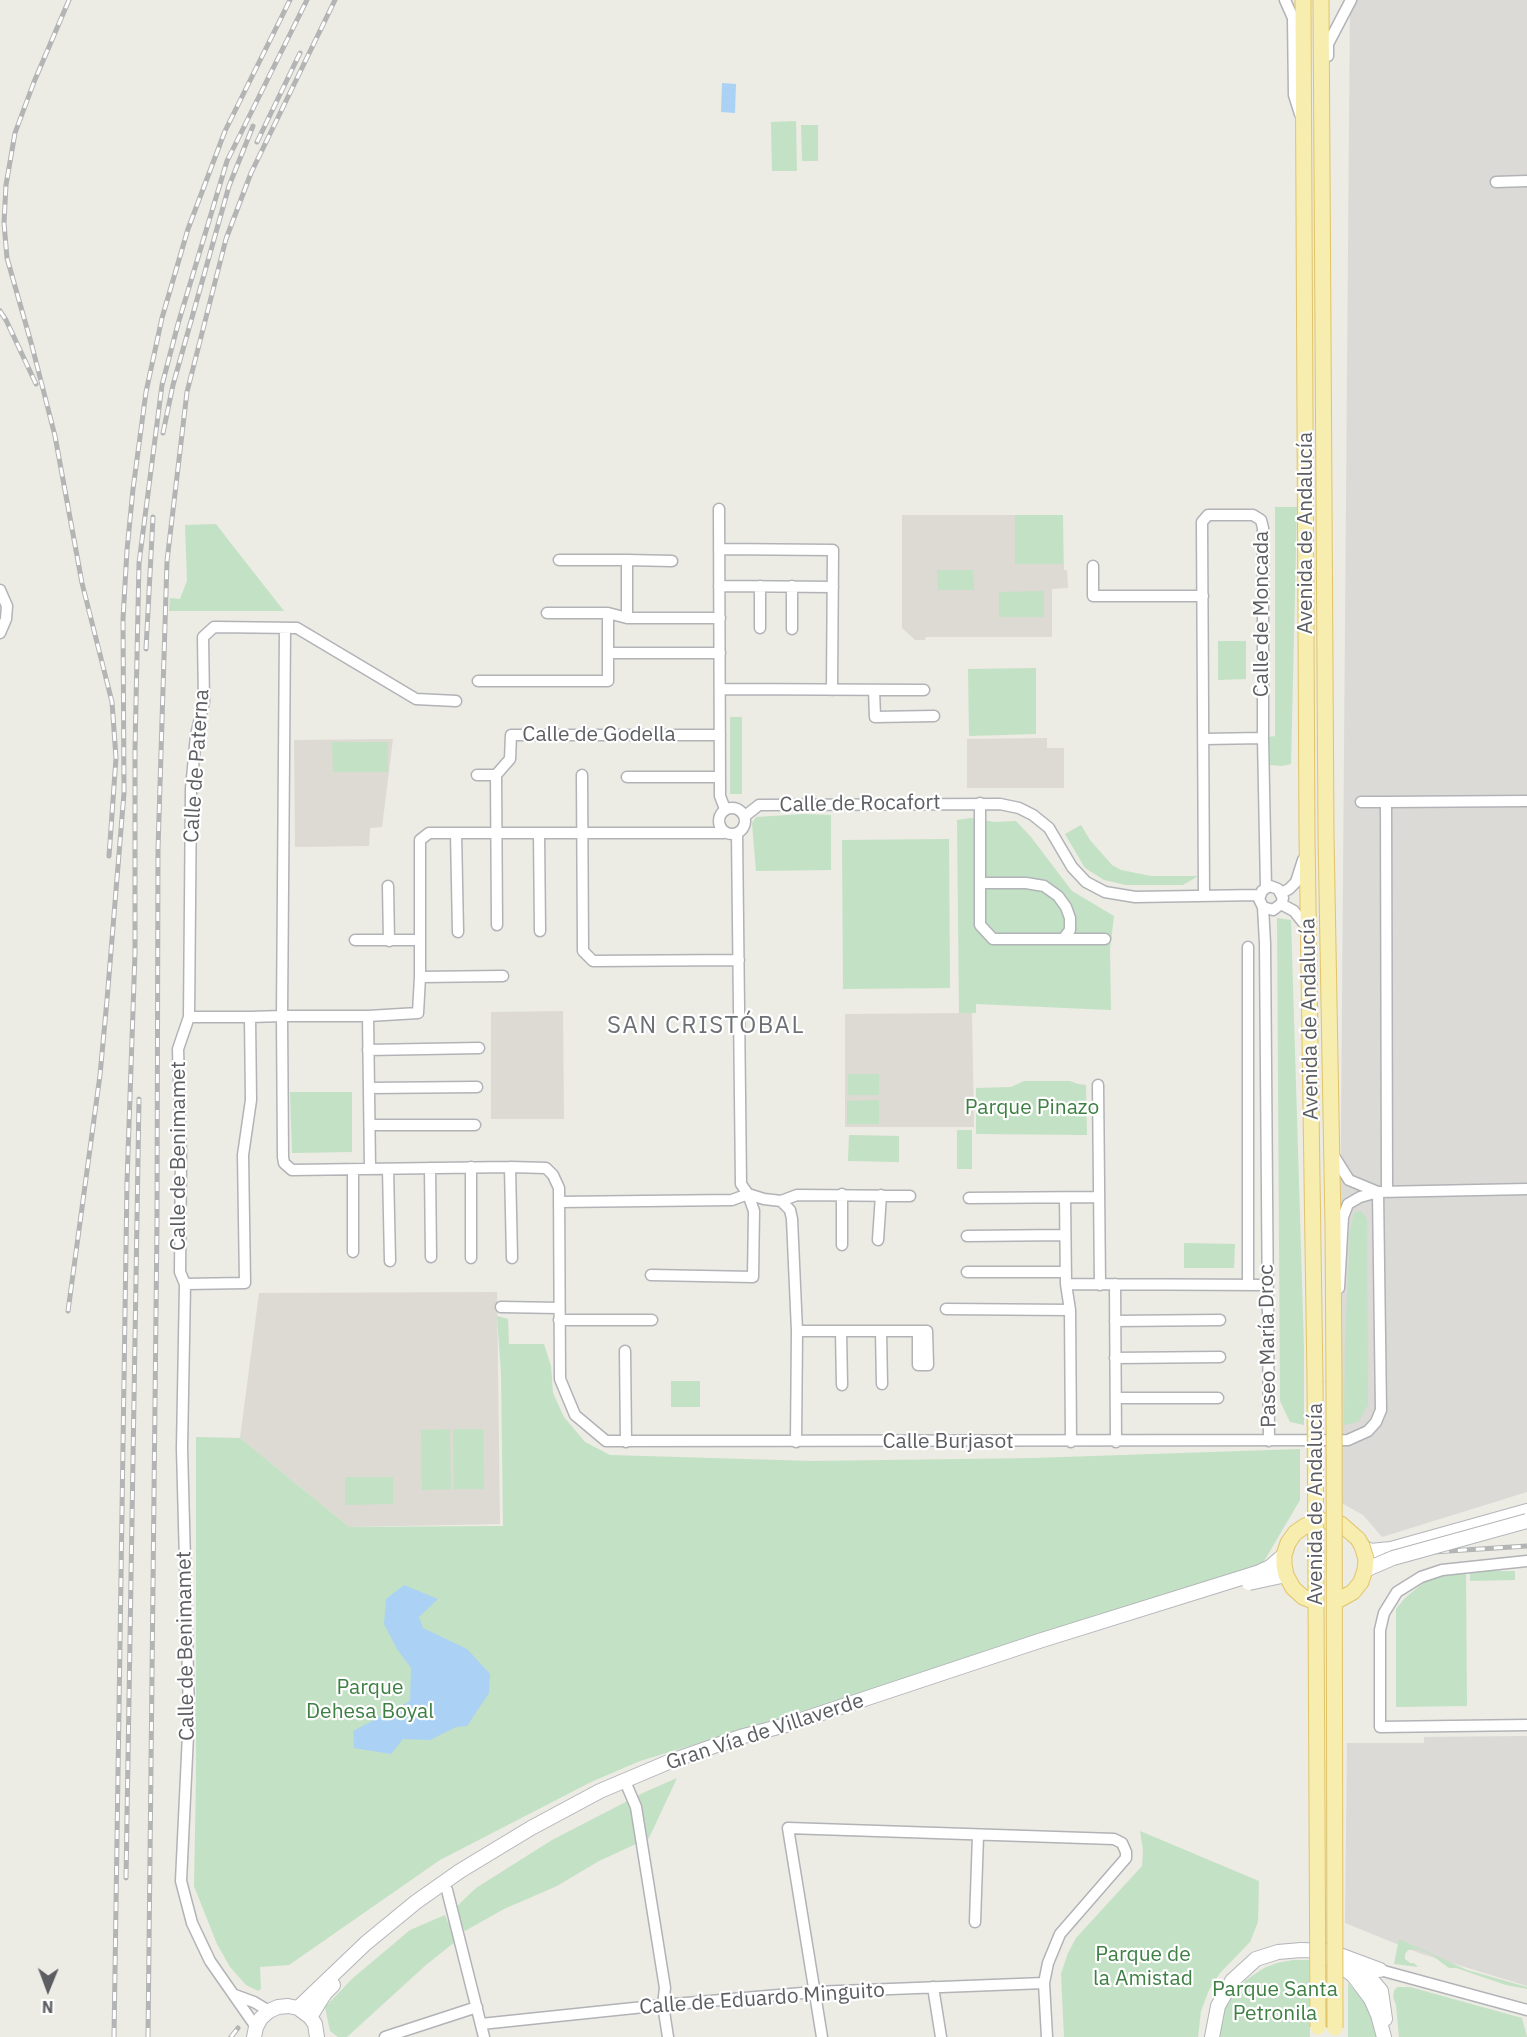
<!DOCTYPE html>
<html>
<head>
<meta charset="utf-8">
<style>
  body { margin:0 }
  #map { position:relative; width:1527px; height:2037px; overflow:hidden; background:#ecebe4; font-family:"IBM Plex Sans",sans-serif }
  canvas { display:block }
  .north { position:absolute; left:18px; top:1959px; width:60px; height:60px; -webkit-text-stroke:4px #fff; paint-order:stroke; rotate:181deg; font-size:16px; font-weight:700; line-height:24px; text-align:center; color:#5c5e62 }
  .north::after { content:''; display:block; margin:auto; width:21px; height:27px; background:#5c5e62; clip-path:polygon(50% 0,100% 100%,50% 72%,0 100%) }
</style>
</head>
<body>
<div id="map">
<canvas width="1527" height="2037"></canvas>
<div class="north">N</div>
</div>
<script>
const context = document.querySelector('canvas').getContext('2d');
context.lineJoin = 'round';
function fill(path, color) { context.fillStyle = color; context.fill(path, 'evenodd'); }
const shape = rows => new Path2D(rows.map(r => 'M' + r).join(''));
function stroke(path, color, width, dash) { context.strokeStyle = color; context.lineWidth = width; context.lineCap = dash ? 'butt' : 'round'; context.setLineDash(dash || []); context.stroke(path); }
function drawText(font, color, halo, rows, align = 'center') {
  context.font = font + ' "IBM Plex Sans",sans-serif'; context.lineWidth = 4.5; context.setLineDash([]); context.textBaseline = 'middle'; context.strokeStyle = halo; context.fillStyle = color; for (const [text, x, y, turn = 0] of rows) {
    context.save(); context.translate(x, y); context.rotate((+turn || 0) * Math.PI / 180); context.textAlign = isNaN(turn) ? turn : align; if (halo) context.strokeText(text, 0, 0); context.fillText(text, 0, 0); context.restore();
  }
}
fill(shape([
  [1350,0,1527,0,1527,1492,1382,1537,1363,1515,1338,1501],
  [1527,1736,1527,1986,1419,1953,1345,1923,1347,1743,1424,1743,1424,1737]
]), '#dbdad6');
fill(shape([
  [902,515,1063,515,1064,570,1067,570,1068,588,1052,589,1052,637,926,637,925,640,915,640,902,628],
  [1047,738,1047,748,1064,748,1064,788,967,788,967,739],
  [393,739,382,827,370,828,369,846,295,847,294,740],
  [563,1011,564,1119,491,1119,491,1012],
  [972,1013,974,1127,845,1127,845,1014],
  [497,1292,500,1524,349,1527,240,1438,259,1293]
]), '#dcdad2');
fill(shape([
  [796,121,797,171,772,171,771,122],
  [801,125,818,125,818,161,802,161],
  [1275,507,1297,507,1291,764,1282,766,1270,765,1269,737,1275,736],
  [1015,515,1063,515,1063,564,1015,564],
  [216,524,233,546,284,611,169,611,170,598,180,599,187,581,185,525],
  [937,570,973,570,974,590,938,590],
  [1044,591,1044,617,999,617,999,592],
  [1218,641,1246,641,1246,679,1218,680],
  [1036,668,1036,734,969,736,968,669],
  [730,717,742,717,742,794,730,794],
  [332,742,388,742,388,772,333,772],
  [804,814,831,815,831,870,756,871,752,823,756,817],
  [971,818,994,822,1016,821,1031,837,1072,891,1114,916,1110,949,1111,1010,976,1004,976,1013,959,1013,957,820],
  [1081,825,1090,840,1112,865,1121,870,1151,876,1198,876,1183,885,1126,885,1104,880,1085,868,1065,834],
  [949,839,950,988,843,989,842,840],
  [1277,918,1291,920,1304,1348,1304,1425,1290,1422,1280,1401],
  [848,1074,879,1074,879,1095,848,1095],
  [1024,1081,1070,1081,1078,1084,1086,1085,1087,1135,976,1134,976,1088,1011,1087],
  [290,1092,352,1092,352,1152,292,1153],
  [879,1100,879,1124,847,1124,847,1101],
  [957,1130,972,1130,972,1169,957,1169],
  [849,1135,899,1136,899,1162,848,1161],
  [1361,1211,1367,1219,1368,1405,1358,1422,1344,1425,1345,1342,1350,1231,1354,1213],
  [1184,1243,1235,1244,1234,1268,1184,1268],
  [497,1316,508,1319,509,1344,544,1344,551,1366,553,1393,564,1417,585,1442,610,1455,813,1461,1034,1458,1300,1449,1300,1500,1257,1573,640,1761,591,1782,440,1860,289,1965,260,1967,261,1989,258,1991,246,1985,230,1967,217,1944,194,1886,196,1781,196,1437,240,1438,349,1527,503,1526,501,1373],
  [671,1381,700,1381,700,1407,671,1407],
  [450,1429,451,1489,422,1490,421,1430],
  [453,1429,483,1429,484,1489,454,1489],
  [345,1477,393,1477,393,1504,345,1505],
  [1466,1571,1467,1706,1396,1707,1396,1609,1405,1598,1423,1583,1437,1576],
  [1470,1571,1515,1571,1515,1580,1470,1581],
  [677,1778,649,1838,599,1861,557,1886,504,1909,465,1931,453,1910,476,1888,552,1840,645,1792],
  [1140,1831,1259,1881,1258,1922,1250,1942,1220,1973,1209,1990,1201,2011,1198,2037,1064,2037,1061,1974,1068,1953,1076,1938,1142,1866,1143,1850],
  [445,1915,456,1941,426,1965,347,2037,338,2037,330,2031,325,2007,353,1978,410,1930],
  [1399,1939,1467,1970,1527,1987,1527,1989,1506,1985,1456,1968,1449,1968,1430,1954,1416,1949,1408,1950,1405,1954,1405,1959,1410,1963,1414,1963,1418,1967,1394,1964],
  [1293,1960,1309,1960,1310,2037,1220,2037,1221,2020,1226,2007,1235,1992,1246,1980,1264,1968,1277,1963],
  [1348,1983,1366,2003,1373,2016,1379,2037,1348,2037],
  [1397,1987,1410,1987,1522,2018,1527,2037,1399,2037,1396,2005,1393,1997,1394,1991]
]), '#c3e1c4');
fill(shape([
  [722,83,736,84,735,113,721,112],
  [404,1585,438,1599,419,1617,423,1628,467,1649,490,1674,489,1693,467,1726,456,1727,430,1740,403,1739,391,1754,354,1748,353,1731,410,1701,411,1668,397,1649,384,1624,386,1599]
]), '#abd2f5');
const street = shape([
  [1285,0,1293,18,1294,95,1300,114],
  [1328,56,1328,44,1351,0],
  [1496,182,1527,181],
  [719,509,720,796,725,809],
  [719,549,833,550,832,690],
  [559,560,627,560,627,618],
  [627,560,672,561],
  [1093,566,1093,596,1203,596],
  [719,586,833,587],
  [760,586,760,628],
  [792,586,792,629],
  [0,590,7,606,6,619,0,633],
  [547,613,608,613,608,653],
  [608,613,627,618,720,618],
  [285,628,282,1016,368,1016,418,1013,420,977,420,840,429,833,724,833],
  [478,681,608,681,608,653,720,653],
  [720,689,924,690],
  [874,690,875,717,934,716],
  [1204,739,1263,738],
  [477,775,496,775],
  [582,775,583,951,593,961,739,960],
  [627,777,720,777],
  [1361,802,1386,802],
  [980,803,980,925,993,939,1105,939],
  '719 821a13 13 0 1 1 26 0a13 13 0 1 1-26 0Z',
  [745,816,759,805,1000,804,1019,808,1033,815,1049,828,1072,867,1086,882,1105,892,1135,897,1259,895],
  [456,833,458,932],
  [539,833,540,931],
  [737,833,741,1184,748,1194,764,1199,781,1201,797,1195,910,1196],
  [980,883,1026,883,1044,886,1058,896,1066,907,1070,918,1070,930,1064,938],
  [388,886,389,941],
  [1281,893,1289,889,1296,882,1303,860],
  [1204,895,1202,522,1208,515,1253,515,1261,520,1263,528,1263,738,1266,888],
  [1281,904,1294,911,1309,930],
  [1263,907,1273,910,1281,904,1283,898,1278,889,1270,886,1266,888,1262,891,1259,899,1263,907,1265,943,1269,1441],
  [497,925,496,775,510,759,511,735,720,735],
  [355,940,420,940],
  [1248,947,1248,1285],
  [420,977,503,976],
  [368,1016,370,1168],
  [189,1017,250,1017,251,1100,243,1155,245,1283,185,1284,180,1272,181,1157,178,1049,189,1017,191,789,196,735,204,702,203,637,214,627,297,628,416,699,456,701],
  [250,1017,282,1016,283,1157,284,1163,292,1170,510,1167,546,1168,553,1175,559,1188,560,1379,575,1415,606,1441,1348,1440,1368,1431,1376,1422,1381,1410,1378,1192],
  [368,1050,479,1048],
  [1098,1085,1100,1285],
  [369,1088,477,1087],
  [370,1125,475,1125],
  [1332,1153,1349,1180,1378,1192],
  [471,1167,471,1258],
  [510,1167,512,1258],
  [430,1168,431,1257],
  [388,1169,390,1261],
  [353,1170,353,1252],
  [1387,1191,1386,802,1527,801],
  [969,1198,1098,1197],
  [1065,1198,1066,1284,1070,1310,1071,1442],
  [781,1201,790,1210,792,1219,797,1331,796,1442],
  [559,1202,732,1200,748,1194],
  [967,1236,1065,1235],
  [878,1240,881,1195],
  [842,1245,842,1194],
  [967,1272,1066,1272],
  [651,1275,753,1277,754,1211,748,1194],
  [185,1284,182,1448,189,1714,181,1881,192,1923,210,1961,256,2027],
  [1066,1284,1266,1285],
  [1115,1284,1116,1442],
  [1339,1288,1343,1217,1348,1204,1360,1197,1378,1192,1527,1189],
  [501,1307,559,1308],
  [946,1309,1070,1310],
  [559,1320,652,1320],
  [1115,1321,1220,1320],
  [797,1331,927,1331,928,1365,918,1365,918,1331],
  [841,1331,842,1385],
  [881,1331,882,1384],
  [625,1351,626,1442],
  [1115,1358,1220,1357],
  [1116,1398,1218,1398],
  [1527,1561,1442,1570,1421,1577,1397,1592,1384,1613,1380,1630,1380,1727,1527,1725],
  [627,1786,636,1807,665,1988,663,2005,668,2037],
  [447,1890,484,2037],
  [975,1922,978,1836],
  [1380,1970,1527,2010],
  [933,1987,941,2037],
  [235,1995,254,2002,269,2011],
  [481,2024,663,2005,814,1992,1044,1983],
  [385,2037,477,2007],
  [822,2037,788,1828,1114,1839,1122,1843,1126,1852,1126,1858,1060,1934,1048,1963,1044,1983,1047,2037]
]);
const secondary = shape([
  [1362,1546,1370,1551,1391,1549,1527,1511],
  [1329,1958,1353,1975,1371,1999,1378,2015,1384,2037],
  [1359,1965,1381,1991,1385,2019],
  [298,2008,366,1943,416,1902,460,1871,531,1828,600,1791,671,1761],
  [310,2017,325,1993,333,1985],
  [254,2037,256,2027,261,2018,269,2011,278,2007,288,2006,298,2008,310,2017,315,2024,317,2037],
  [1212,2037,1218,2006,1232,1981,1256,1959,1278,1952,1301,1950,1329,1951,1380,1970]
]);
const primary = shape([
  [1303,0,1307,836,1315,1381],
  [1321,0,1326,835,1333,1226,1334,1380],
  [1317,1521,1326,1521,1341,1524,1358,1539]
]);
stroke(street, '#b1b3b7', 13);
stroke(secondary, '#b3b5b9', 16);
stroke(primary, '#e1c468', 17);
stroke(street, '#fff', 10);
stroke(secondary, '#fff', 14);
stroke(primary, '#f6edaf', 15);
const rail = shape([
  [69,0,34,82,15,133,6,185,4,223,7,258,32,346,55,436,82,583,112,702,116,758,109,856],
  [257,142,300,53],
  [0,311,6,320,36,384],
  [163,433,173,385,229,186,253,126],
  [146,649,153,517],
  [68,1311,100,1075,107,1000,124,793,123,619,127,550,133,489,146,392,162,318,188,229,225,131,290,0],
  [1386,1555,1527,1546],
  [126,1878,139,1099],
  [114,2037,127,1182,135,953,135,749,139,563,162,385,178,324,227,161,307,0],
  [148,2037,157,1223,158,849,167,561,187,392,226,239,251,173,335,0],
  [231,2037,238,2028]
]);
stroke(rail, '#b3b4b4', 5);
stroke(rail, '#fff', 3, [9]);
const secondaryBridge = shape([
  [1365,1570,1393,1558,1527,1521],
  [1249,1583,1286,1575],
  [671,1761,740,1737,786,1725,1039,1641,1257,1573,1270,1567,1284,1555]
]);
const primaryBridge = shape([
  [1334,1380,1335,2028],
  [1315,1381,1318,2027],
  [1316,1602,1303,1597,1293,1588,1286,1575,1284,1565,1284,1555,1288,1543,1295,1533,1305,1526,1317,1521],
  [1335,1602,1353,1592,1361,1582,1365,1570,1366,1559,1362,1546,1358,1539]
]);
stroke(secondaryBridge, '#b3b5b9', 16, []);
stroke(primaryBridge, '#e1c468', 17, []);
stroke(secondaryBridge, '#fff', 14);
stroke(primaryBridge, '#f6edaf', 15);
drawText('21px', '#5c5e62', '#fff', [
  ["Avenida de Andalucía",1306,533,-90],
  ["Calle de Moncada",1262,614,-90],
  ["Calle de Godella",599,735],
  ["Calle de Paterna",197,766,-86],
  ["Calle de Rocafort",860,804,-1],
  ["Avenida de Andalucía",1310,1019,-91],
  ["Calle de Benimamet",179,1156,-90],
  ["Paseo María Droc",1268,1346,-91],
  ["Calle Burjasot",948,1442],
  ["Avenida de Andalucía",1316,1504,-90],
  ["Calle de Benimamet",186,1646,-91],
  ["Gran Vía de Villaverde",765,1732,-18],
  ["Calle de Eduardo Minguito",762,1999,-4]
]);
drawText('21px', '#3e7f43', '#fff', [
  ["Parque Pinazo",1032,1108],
  ["Parque",370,1688],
  ["Dehesa Boyal",370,1712],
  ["Parque de",1143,1955],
  ["la Amistad",1143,1979],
  ["Parque Santa",1275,1990],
  ["Petronila",1275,2014]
]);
context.letterSpacing = '1.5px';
drawText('24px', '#6d7074', '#fff', [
  ["SAN CRISTÓBAL",706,1026]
]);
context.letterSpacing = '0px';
</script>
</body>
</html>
